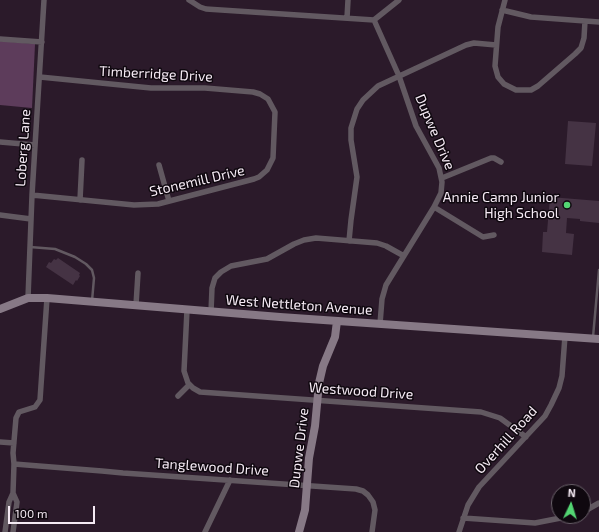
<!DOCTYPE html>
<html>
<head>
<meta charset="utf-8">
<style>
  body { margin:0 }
  #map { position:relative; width:599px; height:532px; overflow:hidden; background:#2b1a2a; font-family:"Exo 2",sans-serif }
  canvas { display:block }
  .north { position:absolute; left:551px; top:484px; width:40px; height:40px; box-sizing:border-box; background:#0f080f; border:1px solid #6b626b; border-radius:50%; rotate:4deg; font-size:11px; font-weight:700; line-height:16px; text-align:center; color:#f5eaf4 }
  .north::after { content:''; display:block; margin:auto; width:14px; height:18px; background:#53d673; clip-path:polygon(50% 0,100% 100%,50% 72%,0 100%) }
  .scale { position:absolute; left:8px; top:506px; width:87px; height:18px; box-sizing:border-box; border:2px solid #f5eaf4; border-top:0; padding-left:5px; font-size:12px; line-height:14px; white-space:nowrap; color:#f5eaf4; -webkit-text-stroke:3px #0f080f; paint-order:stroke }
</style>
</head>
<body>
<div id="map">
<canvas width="599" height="532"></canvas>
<div class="north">N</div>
<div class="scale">100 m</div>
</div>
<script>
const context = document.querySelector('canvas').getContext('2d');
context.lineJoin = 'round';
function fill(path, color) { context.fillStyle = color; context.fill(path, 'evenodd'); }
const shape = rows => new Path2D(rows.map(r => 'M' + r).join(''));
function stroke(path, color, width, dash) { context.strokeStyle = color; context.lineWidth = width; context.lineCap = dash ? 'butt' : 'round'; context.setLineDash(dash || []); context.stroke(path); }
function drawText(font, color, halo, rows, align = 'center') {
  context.font = font + ' "Exo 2",sans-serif'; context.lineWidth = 3; context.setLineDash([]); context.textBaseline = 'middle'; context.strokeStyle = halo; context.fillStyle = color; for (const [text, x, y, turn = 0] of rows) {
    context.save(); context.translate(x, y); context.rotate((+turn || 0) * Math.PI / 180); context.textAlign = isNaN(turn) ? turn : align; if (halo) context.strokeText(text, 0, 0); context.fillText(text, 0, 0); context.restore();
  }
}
fill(shape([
  [0,41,35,44,32,108,0,105]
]), '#5d3c5b');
fill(shape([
  [568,121,596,123,592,166,565,164],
  [550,197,599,201,599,223,580,221,580,219,567,218,566,233,574,234,572,255,542,252,543,232,547,232],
  [58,258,80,273,79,275,80,276,77,281,76,280,73,285,46,267,49,262,51,263,54,259,56,260]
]), '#453344');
stroke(shape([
  [30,247,55,249,75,257,86,264,92,270,94,278,92,301],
  [593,337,599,270]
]), '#625961', 2.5);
stroke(shape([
  [189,0,200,7,206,9,374,20],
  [505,0,498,27,495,66,498,77,504,84,516,90,531,90,538,86,575,54,581,48,584,38,585,21],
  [502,10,531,17,599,22],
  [347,18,348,0],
  [374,20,399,76,416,126,439,168,442,182,441,193,434,207,386,285,382,299,380,324],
  [374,20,399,0],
  [0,39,42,42],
  [0,142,35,145],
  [159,165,169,201],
  [442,178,491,158,494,158,501,162],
  [32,195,134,205,158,204,254,179,259,177,267,170,273,158,275,112,268,99,260,94,253,92,205,88,151,88,40,77],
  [80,200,82,160],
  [434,207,483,237,494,235],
  [0,215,31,219],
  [349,241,351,220,357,177,351,140,351,128,357,109,363,100,378,86,466,45,474,43,496,45],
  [28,298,32,195,44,0],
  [136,305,138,273],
  [187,310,184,371,188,383,193,388,200,392,481,412,500,418,526,437],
  [211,312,212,288,215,278,221,272,231,266,267,259,294,244,304,240,316,238,377,243,386,246,404,256],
  [178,396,189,385],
  [0,442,14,443],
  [14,464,102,471,123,473,356,489,363,491,368,495,373,502,375,510,372,532],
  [13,493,17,502,13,532],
  [583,512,599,503],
  [463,518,535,523,571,516],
  [5,532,9,502,13,493,14,464,13,453,16,418,19,412,35,407,40,400,47,298],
  [205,532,230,480],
  [459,532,468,505,479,487,545,416,551,405,559,388,562,376,565,336]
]), '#625961', 5.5);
stroke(shape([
  [0,309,28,298,47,298,280,317,599,339],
  [299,532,305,510,309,458,315,426,319,383,323,366,335,337,337,321]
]), '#877986', 8);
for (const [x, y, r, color] of [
  [567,205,4,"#53d673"]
]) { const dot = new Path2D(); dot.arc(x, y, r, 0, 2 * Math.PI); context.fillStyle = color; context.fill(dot); stroke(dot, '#0f080f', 1.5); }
drawText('14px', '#f5eaf4', '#0f080f', [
  ["Timberridge Drive",156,74,3],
  ["Dupwe Drive",435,132,67],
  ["Loberg Lane",23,148,-86],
  ["Stonemill Drive",197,181,-13],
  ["West Nettleton Avenue",299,305,4],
  ["Westwood Drive",361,391,4],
  ["Overhill Road",506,440,-48],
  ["Dupwe Drive",299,448,-83],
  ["Tanglewood Drive",212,467,4]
]);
drawText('14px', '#f5eaf4', '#0f080f', [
  ["Annie Camp Junior",559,197],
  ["High School",559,213]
], 'right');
</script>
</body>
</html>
